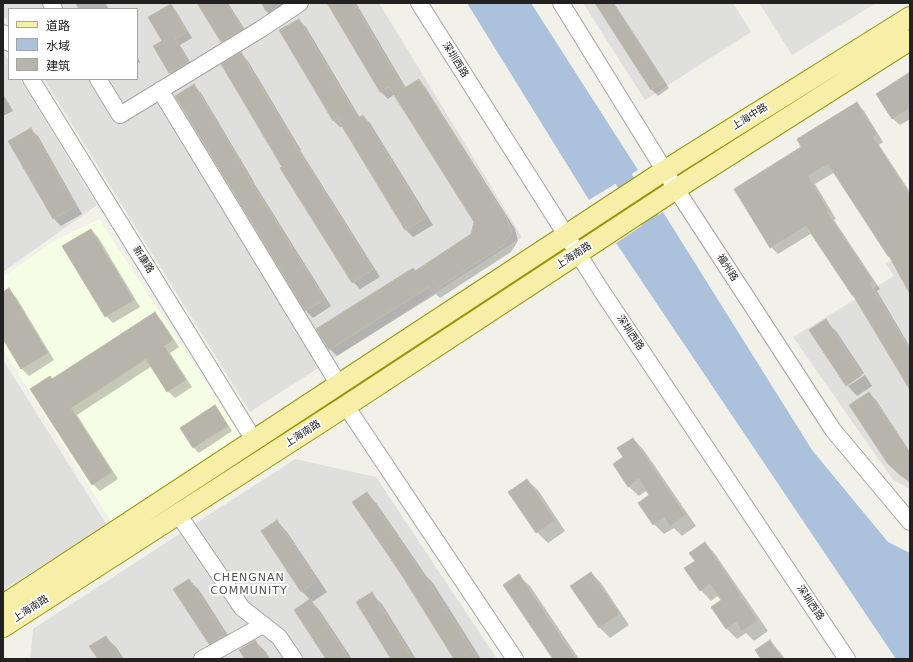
<!DOCTYPE html>
<html>
<head>
<meta charset="utf-8">
<style>
  body { margin:0 }
  #map { position:relative; width:913px; height:662px; overflow:hidden; background:#f1f1e9; font-family:"DejaVu Sans","Noto Sans SC",sans-serif }
  canvas { display:block }
  .frame { position:absolute; inset:0; border:4px solid #212121; pointer-events:none }
  .legend { position:absolute; left:8px; top:8px; width:130px; height:72px; box-sizing:border-box; background:#fff; border:1px solid #a6a6a6; margin:0; padding:5px 7px; list-style:none; font-size:12px; color:#212121 }
  .legend li { display:flex; align-items:center; gap:8px; height:20px }
  .legend b { width:20px; border:1px solid #a6a6a6 }
</style>
</head>
<body>
<div id="map">
<canvas width="913" height="662"></canvas>
<div class="frame"></div>
<ul class="legend">
<li><b style="height:5px;background:#f7efa8"></b>道路</li>
<li><b style="height:11px;background:#acc1db"></b>水域</li>
<li><b style="height:11px;background:#b6b4ab"></b>建筑</li>
</ul>
</div>
<script>
const context = document.querySelector('canvas').getContext('2d');
context.lineJoin = 'round';
function fill(path, color) { context.fillStyle = color; context.fill(path, 'evenodd'); }
const shape = rows => new Path2D(rows.map(r => 'M' + r).join(''));
function stroke(path, color, width, dash) { context.strokeStyle = color; context.lineWidth = width; context.lineCap = dash ? 'butt' : 'round'; context.setLineDash(dash || []); context.stroke(path); }
function drawText(font, color, halo, rows, align = 'center') {
  context.font = font + ' "DejaVu Sans","Noto Sans SC",sans-serif'; context.lineWidth = 4; context.setLineDash([]); context.textBaseline = 'middle'; context.strokeStyle = halo; context.fillStyle = color; for (const [text, x, y, turn = 0] of rows) {
    context.save(); context.translate(x, y); context.rotate((+turn || 0) * Math.PI / 180); context.textAlign = isNaN(turn) ? turn : align; if (halo) context.strokeText(text, 0, 0); context.fillText(text, 0, 0); context.restore();
  }
}
fill(shape([
  [3,3,379,3,522,237,250,412,44,79,137,79,137,9,9,9,9,23,6,18,3,19],
  [583,3,733,3,751,32,645,100],
  [759,3,876,3,792,55],
  [3,51,9,61,9,79,20,79,97,205,3,272],
  [910,248,910,489,893,480,793,337,894,276,886,264],
  [3,360,107,525,3,590],
  [295,459,376,477,497,659,30,659,33,629]
]), '#dfdfde');
fill(shape([
  [99,219,242,438,112,523,3,349,3,277,52,242]
]), '#f5fde5');
fill(shape([
  [467,3,531,3,638,170,589,200],
  [663,212,812,450,888,542,910,553,910,659,896,659,616,243]
]), '#acc1db');
fill(shape([
  [75,3,105,3,109,9,79,9],
  [198,3,228,3,249,36,229,49,222,42],
  [261,3,291,3,272,17,265,10],
  [328,3,356,3,406,88,418,80,425,87,515,229,518,241,511,252,440,298,436,294,337,356,330,349,415,272,472,235,475,222,395,94,388,99,381,92],
  [594,3,614,3,669,88,658,96,652,90,601,10],
  [170,5,176,11,192,38,180,45,193,67,175,77,170,72,163,41],
  [299,20,306,27,360,118,363,116,370,123,433,225,413,237,406,230,342,126,340,127,333,120],
  [241,54,248,61,301,150,300,150,380,277,360,289,353,282],
  [137,56,140,62,137,64],
  [910,74,910,119,900,125,893,119,877,94],
  [194,86,201,93,254,182,254,183,331,306,313,318,306,311,176,96],
  [3,94,13,111,3,116],
  [857,104,864,111,883,142,879,145,910,192,910,292,892,259,888,256,835,172,815,184,836,219,834,220,880,289,877,291,910,347,910,389,856,298,852,295,812,233,778,254,771,247,803,147],
  [31,130,38,136,82,214,61,226,54,219,9,141],
  [91,230,98,237,140,307,113,323,106,316,64,247],
  [9,290,16,297,54,360,29,376,22,369,3,337,3,293],
  [155,314,162,321,179,347,170,353,192,387,175,398,168,391,152,366,77,415,118,479,100,491,93,484,31,389,53,380],
  [825,321,836,331,864,373,848,384,848,386,865,375,872,386,857,396,847,385,811,330],
  [869,393,876,400,910,452,910,483,889,463],
  [215,406,220,412,232,431,199,453,194,448,181,428],
  [633,439,643,449,696,526,682,536,674,528,664,534,654,524,651,495,647,490,639,496,628,486,625,457],
  [527,480,538,490,565,531,548,543,537,532],
  [367,493,377,504,427,577,433,583,481,659,456,659],
  [277,521,287,532,327,592,312,602,320,611,352,659,327,659,310,600,302,591],
  [705,543,715,554,768,631,754,641,746,633,737,639,727,629,712,607,723,600,719,595,711,601,701,590,696,561],
  [591,573,601,583,629,625,610,638,600,628,572,586],
  [519,576,530,586,579,659,554,659],
  [189,580,199,590,235,646,220,654,209,644,174,590],
  [371,594,382,604,416,659,393,659],
  [105,637,116,647,124,659,99,659],
  [255,641,266,652,270,659,246,659],
  [769,641,780,652,785,659,761,659]
]), '#0003');
stroke(shape([
  [609,156,642,208,664,241]
]), '#acc1db', 19);
const building = shape([
  [197,3,226,3,243,29,221,42,197,3],
  [327,3,354,3,404,88,419,79,508,221,512,233,504,245,432,292,429,287,329,350,316,329,413,268,415,271,471,234,474,222,389,87,380,92,327,3],
  [595,3,613,3,664,82,651,90,595,3],
  [171,4,187,32,175,39,188,62,169,73,153,46,162,41,148,17,171,4],
  [299,19,358,118,363,115,426,218,405,230,337,118,333,121,279,30,299,19],
  [241,52,295,143,294,143,373,269,352,283,280,168,282,167,221,64,241,52],
  [910,72,910,108,892,119,876,94,910,72],
  [194,84,248,175,247,175,325,299,305,311,175,96,194,84],
  [857,102,877,134,873,137,910,195,910,294,889,256,888,256,828,164,808,176,829,211,827,212,873,281,870,283,910,350,910,390,853,295,852,295,806,226,770,248,734,189,801,147,797,139,857,102],
  [31,128,76,206,53,219,8,141,31,128],
  [91,229,134,300,105,317,62,246,91,229],
  [9,288,48,353,21,369,3,339,3,292,9,288],
  [155,312,173,340,164,346,186,380,167,392,146,359,71,408,112,472,92,485,30,389,50,376,52,379,155,312],
  [826,319,862,375,846,386,809,330,826,319],
  [869,392,910,453,910,482,900,475,888,464,849,405,869,392],
  [215,405,228,426,193,448,180,428,215,405],
  [633,438,686,515,670,526,664,517,653,525,638,503,649,495,639,479,628,487,613,464,623,457,617,448,633,438],
  [527,479,555,520,536,533,508,492,527,479],
  [367,492,421,572,422,571,478,659,454,659,401,574,352,502,367,492],
  [277,520,317,581,301,592,261,531,277,520],
  [705,542,758,621,742,631,736,622,726,629,711,607,721,600,710,584,700,591,684,568,695,561,689,553,705,542],
  [591,572,620,614,599,628,570,586,591,572],
  [519,574,576,659,553,659,503,585,519,574],
  [189,579,226,635,209,644,173,589,189,579],
  [372,592,413,659,391,659,356,602,372,592],
  [310,599,349,659,326,659,294,610,310,599],
  [106,636,121,659,98,659,89,646,106,636],
  [255,640,268,659,245,659,239,650,255,640],
  [770,640,783,659,761,659,755,650,770,640]
]);
fill(building, '#b6b4ab');
stroke(building, '#c2bdac', 1);
const minor = shape([
  [51,3,54,9],
  [419,3,601,290,847,659],
  [561,3,676,189,833,430,910,522],
  [3,33,9,43],
  [31,79,254,440],
  [98,79,120,115,261,29,300,3],
  [160,90,339,385],
  [346,406,515,659],
  [178,514,242,608,279,637,294,659],
  [202,659,263,625]
]);
const major = shape([
  [3,605,656,176,910,17],
  [3,627,346,406,676,189,910,40]
]);
stroke(minor, '#a5a5a5', 18);
stroke(major, '#949509', 22);
stroke(minor, '#fff', 16);
stroke(major, '#f7efa8', 20);
drawText('10px', '#212121', '#fff', [
  ["深圳西路",455,60,58],
  ["上海中路",750,117,-32],
  ["上海南路",574,256,-33],
  ["新康路",143,260,58],
  ["福州路",727,268,57],
  ["深圳西路",630,333,56],
  ["上海南路",303,434,-33],
  ["深圳西路",810,603,56],
  ["上海南路",31,609,-33]
]);
context.letterSpacing = '1px';
drawText('11px', '#545454', '#fff', [
  ["CHENGNAN",249,578],
  ["COMMUNITY",249,591]
]);
context.letterSpacing = '0px';
</script>
</body>
</html>
